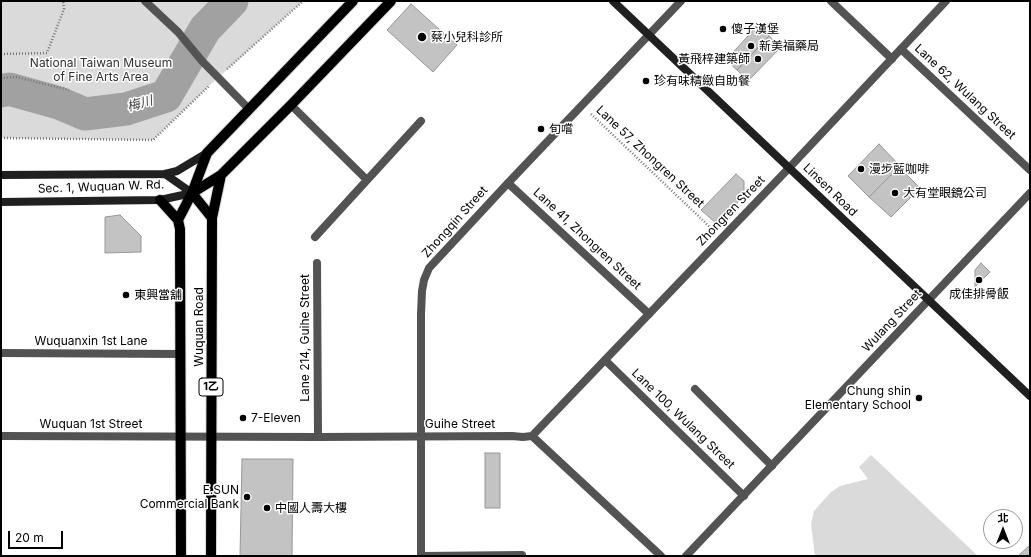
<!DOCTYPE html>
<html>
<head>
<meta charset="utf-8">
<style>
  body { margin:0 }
  #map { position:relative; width:1031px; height:557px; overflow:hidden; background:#fff; font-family:Inter,"Noto Sans TC",sans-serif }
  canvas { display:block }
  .frame { position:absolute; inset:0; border:2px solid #000; pointer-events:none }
  .north { position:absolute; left:983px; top:509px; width:40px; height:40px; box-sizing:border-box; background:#fff; border:1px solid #999; border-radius:50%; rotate:0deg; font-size:11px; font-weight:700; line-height:16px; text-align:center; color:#000 }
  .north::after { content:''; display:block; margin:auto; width:14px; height:18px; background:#000; clip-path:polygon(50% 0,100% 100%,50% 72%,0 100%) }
  .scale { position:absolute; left:8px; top:531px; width:55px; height:18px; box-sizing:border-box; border:2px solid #000; border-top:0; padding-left:5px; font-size:12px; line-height:14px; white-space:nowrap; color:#000; -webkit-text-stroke:3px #fff; paint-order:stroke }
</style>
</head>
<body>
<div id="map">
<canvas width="1031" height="557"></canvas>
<div class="frame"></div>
<div class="north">北</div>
<div class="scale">20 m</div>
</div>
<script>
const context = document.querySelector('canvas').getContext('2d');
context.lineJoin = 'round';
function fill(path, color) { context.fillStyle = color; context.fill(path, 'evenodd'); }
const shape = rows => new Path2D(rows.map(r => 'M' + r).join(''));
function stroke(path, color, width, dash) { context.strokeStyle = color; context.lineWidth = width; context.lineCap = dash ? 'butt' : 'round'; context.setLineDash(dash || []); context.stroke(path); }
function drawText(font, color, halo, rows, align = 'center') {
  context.font = font + ' Inter,"Noto Sans TC",sans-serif'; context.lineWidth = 3; context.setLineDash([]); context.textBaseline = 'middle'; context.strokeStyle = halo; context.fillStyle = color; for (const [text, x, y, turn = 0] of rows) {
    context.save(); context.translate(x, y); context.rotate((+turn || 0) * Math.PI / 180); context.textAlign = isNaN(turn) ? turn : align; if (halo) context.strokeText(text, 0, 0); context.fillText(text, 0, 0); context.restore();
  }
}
fill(shape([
  [1,1,303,1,210,85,153,140,1,138],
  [871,455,978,556,815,556,811,524,814,511,831,492,840,486,868,479,859,467]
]), '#dadada');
stroke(shape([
  [1,91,9,89,59,103,85,114,126,109,166,96,205,29,232,1]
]), '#a1a1a1', 33);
const building = shape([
  [411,4,457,45,433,72,387,30,411,4],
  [758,25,769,36,737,70,726,60,758,25],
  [769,36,781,47,748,81,737,70,769,36],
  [879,144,900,166,869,197,848,176,879,144],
  [899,167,920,188,891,217,869,197,899,167],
  [736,174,744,181,744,196,717,224,701,210,736,174],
  [120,215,141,236,141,252,105,253,105,217,120,215],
  [981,263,990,272,975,287,975,270,981,263],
  [485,453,500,453,500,508,485,508,485,453],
  [242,459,293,459,292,556,240,556,242,459],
  [1030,545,1030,556,1018,556,1030,545]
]);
fill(building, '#c3c3c3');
stroke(building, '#979797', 1);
const primary = shape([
  [192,193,221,175,291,105,391,1],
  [192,193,212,218],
  [160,200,178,220,180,229,181,556],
  [178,220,192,193,207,153,353,1],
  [211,556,212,218,221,175]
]);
stroke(primary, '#dbdbdb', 12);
stroke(shape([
  [1,54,47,53,64,9,63,1],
  [227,69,303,1],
  [1,78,16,77,69,90],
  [591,114,712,229],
  [1,138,153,140,209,86]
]), '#757575', 2.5, [1, 2]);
stroke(shape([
  [145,1,178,32,202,61,249,109],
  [831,1,892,59],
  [901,49,1030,170],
  [291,105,367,180],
  [508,183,649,314],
  [315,237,421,121],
  [317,263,318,437],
  [1,353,181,354],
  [605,360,744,496],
  [695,389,772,466],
  [421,556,522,555]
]), '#535353', 8);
stroke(shape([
  [1,436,318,437,512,436,523,437,532,436,661,556],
  [532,436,789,168,946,1],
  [421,556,421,314,422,291,424,280,429,268,508,183,681,1],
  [686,556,1030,193]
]), '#535353', 8);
stroke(shape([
  [613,1,1030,396],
  [165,174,192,193],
  [1,175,165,174,177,171,207,153],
  [1,202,160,200,192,193]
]), '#202020', 8);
stroke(primary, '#000', 10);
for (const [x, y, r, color] of [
  [723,29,4,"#000"],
  [422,37,5,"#000"],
  [751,46,4,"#000"],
  [758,59,4,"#000"],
  [646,81,4,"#000"],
  [541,129,4,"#000"],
  [861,169,4,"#000"],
  [895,193,4,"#000"],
  [979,280,4,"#000"],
  [126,295,4,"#000"],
  [919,398,4,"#000"],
  [243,418,4,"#000"],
  [247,497,4,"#000"],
  [267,508,4,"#000"]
]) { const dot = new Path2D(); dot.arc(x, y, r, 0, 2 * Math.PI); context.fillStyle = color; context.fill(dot); stroke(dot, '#fff', 1.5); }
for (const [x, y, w] of [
  [211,387,24]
]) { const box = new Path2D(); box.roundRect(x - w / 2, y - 9, w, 18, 3); context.fillStyle = '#fff'; context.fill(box); stroke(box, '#000', 1); }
drawText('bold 11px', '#000', null, [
  ["1乙",211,387]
]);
drawText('12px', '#000', '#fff', [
  ["傻子漢堡",731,29],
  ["蔡小兒科診所",431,37],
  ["新美福藥局",759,46],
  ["黃飛梓建築師",750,59,"right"],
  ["珍有味精緻自助餐",654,81],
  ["旬嚐",549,129],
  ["漫步藍咖啡",869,169],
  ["大有堂眼鏡公司",903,193],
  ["成佳排骨飯",979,294,"center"],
  ["東興當舖",134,295],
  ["Chung shin",911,391,"right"],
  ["Elementary School",911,405,"right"],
  ["7-Eleven",251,418],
  ["E.SUN",239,490,"right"],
  ["Commercial Bank",239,504,"right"],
  ["中國人壽大樓",275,508]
], 'left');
drawText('12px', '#313131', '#fff', [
  ["National Taiwan Museum",101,63],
  ["of Fine Arts Area",101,77]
]);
drawText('12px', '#000', '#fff', [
  ["Lane 62, Wulang Street",965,92,43],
  ["Lane 57, Zhongren Street",650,157,43],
  ["Sec. 1, Wuquan W. Rd.",101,187,-2],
  ["Linsen Road",830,190,44],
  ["Zhongren Street",731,211,-46],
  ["Zhongqin Street",455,222,-48],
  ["Lane 41, Zhongren Street",587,239,43],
  ["Wulang Street",892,321,-47],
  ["Wuquan Road",199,327,-90],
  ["Lane 214, Guihe Street",305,338,-90],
  ["Wuquanxin 1st Lane",91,341],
  ["Lane 100, Wulang Street",683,419,44],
  ["Wuquan 1st Street",91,424],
  ["Guihe Street",460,424]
]);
drawText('italic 13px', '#424242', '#fff', [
  ["梅川",140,104,-16]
]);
</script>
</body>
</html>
